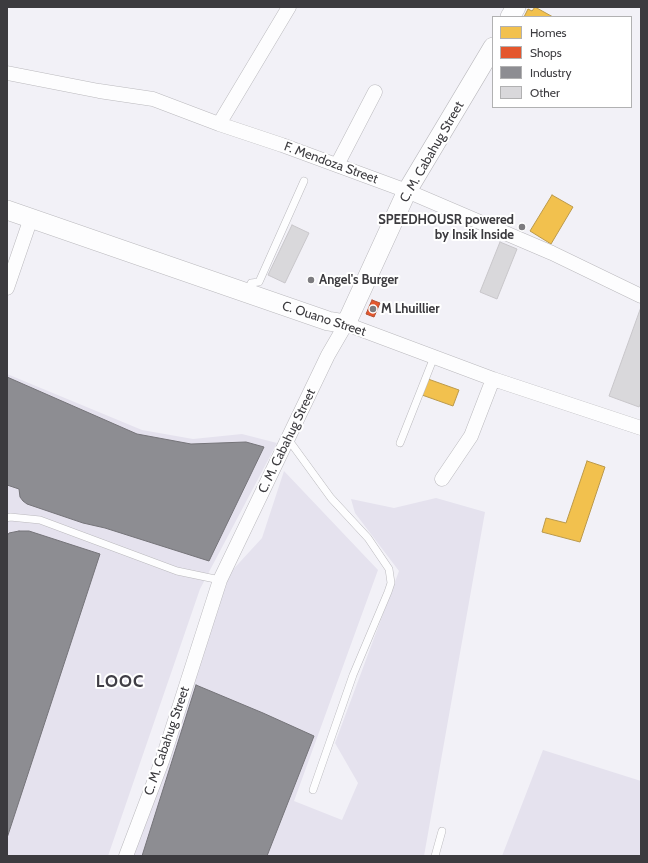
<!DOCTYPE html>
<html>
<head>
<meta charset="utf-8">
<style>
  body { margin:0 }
  #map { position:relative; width:648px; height:863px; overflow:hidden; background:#f2f1f7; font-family:Cabin,sans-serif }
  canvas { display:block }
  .frame { position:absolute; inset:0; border:8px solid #3c3b3f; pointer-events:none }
  .legend { position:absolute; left:492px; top:16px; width:140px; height:92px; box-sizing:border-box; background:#fff; border:1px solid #b1b1b2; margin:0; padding:5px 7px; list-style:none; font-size:12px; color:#3c3b3f }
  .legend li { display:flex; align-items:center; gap:8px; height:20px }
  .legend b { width:20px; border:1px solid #b1b1b2 }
</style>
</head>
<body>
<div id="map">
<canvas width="648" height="863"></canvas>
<div class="frame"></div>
<ul class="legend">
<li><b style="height:11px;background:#f2c14e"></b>Homes</li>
<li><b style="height:11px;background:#e4572e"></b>Shops</li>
<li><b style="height:11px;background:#8d8d92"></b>Industry</li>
<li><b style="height:11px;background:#d9d8db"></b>Other</li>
</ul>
</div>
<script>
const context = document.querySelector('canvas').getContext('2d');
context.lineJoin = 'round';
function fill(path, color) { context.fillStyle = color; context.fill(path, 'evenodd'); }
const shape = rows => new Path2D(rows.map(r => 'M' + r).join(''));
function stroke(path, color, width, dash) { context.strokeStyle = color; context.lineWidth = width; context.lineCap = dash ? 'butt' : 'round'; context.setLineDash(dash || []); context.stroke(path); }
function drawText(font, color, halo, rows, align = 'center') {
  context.font = font + ' Cabin,sans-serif'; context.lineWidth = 4; context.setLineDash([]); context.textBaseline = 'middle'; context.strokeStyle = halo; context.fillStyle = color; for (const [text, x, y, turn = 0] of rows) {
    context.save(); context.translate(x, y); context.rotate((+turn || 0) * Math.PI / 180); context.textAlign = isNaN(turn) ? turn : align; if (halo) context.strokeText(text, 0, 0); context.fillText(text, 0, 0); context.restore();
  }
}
fill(shape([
  [7,374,142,430,193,439,242,434,277,443,200,589,108,856,7,856],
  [284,471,378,570,294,801,342,820,358,783,335,743,399,571,355,513,351,499,394,508,436,498,485,512,424,856,133,856,228,575,262,538],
  [543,750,641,781,641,856,502,856]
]), '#e5e2ee');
const homes = shape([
  [535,7,553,17,524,17,528,9,532,11,535,7],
  [552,195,573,207,551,244,530,231,552,195],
  [428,379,459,390,453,406,422,395,428,379],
  [587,461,605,467,580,542,542,532,546,518,566,523,587,461]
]);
fill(homes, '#f2c14e');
stroke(homes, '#bb994a', 1);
const shops = shape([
  [372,300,380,303,374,317,366,314,372,300]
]);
fill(shops, '#e4572e');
stroke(shops, '#b24f33', 1);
const industry = shape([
  [7,377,137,434,191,444,246,442,264,447,209,561,105,528,83,523,27,504,23,501,20,497,19,489,7,485,7,377],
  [19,531,29,531,100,554,7,838,7,536,9,533,19,531],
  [196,685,263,713,314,736,267,856,142,856,196,685]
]);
fill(industry, '#8d8d92');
stroke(industry, '#757479', 1);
const building = shape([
  [292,225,309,233,285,283,268,275,292,225],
  [500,242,517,249,497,299,480,292,500,242],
  [641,307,641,403,639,407,609,396,641,307]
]);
fill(building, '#d9d8db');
stroke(building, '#c8c6ca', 1);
const lane = shape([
  [247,293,251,283,259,282,304,181],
  [288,439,331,498,368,538,389,569,391,583,388,592,353,675,313,790],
  [400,443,434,357],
  [7,518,10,517,40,520,177,571,220,580],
  [435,856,442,831]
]);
const street = shape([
  [7,73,99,91,153,99,219,124,282,145,407,191,552,253,641,296],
  [219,124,289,7],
  [337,165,375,92],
  [7,288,31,218],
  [442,479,471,436,493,379],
  [126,856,162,761,220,580,328,355,346,324,493,379,641,428]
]);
const secondary = shape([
  [510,17,516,7],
  [7,210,328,321,346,324,407,191,493,47]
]);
stroke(lane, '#bab9bd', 8);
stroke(street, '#bab9bd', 15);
stroke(secondary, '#bab9bd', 20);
stroke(lane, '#fdfdfe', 7);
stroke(street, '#fdfdfe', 14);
stroke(secondary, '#fdfdfe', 19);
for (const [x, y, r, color] of [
  [522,227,4,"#7c7b7f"],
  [311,280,4,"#7c7b7f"],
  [373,309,4,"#7c7b7f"]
]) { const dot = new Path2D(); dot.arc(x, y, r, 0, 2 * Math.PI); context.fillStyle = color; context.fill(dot); stroke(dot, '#fff', 1.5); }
drawText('13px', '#3c3b3f', '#fff', [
  ["C. M. Cabahug Street",432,152,-60],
  ["F. Mendoza Street",331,163,20],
  ["C. Ouano Street",324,319,18],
  ["C. M. Cabahug Street",287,441,-64],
  ["C. M. Cabahug Street",167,741,-71]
]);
drawText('bold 13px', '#3c3b3f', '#fff', [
  ["SPEEDHOUSR powered",514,220,"right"],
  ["by Insik Inside",514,235,"right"],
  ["Angel's Burger",319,280],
  ["M Lhuillier",381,309]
], 'left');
context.letterSpacing = '1px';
drawText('bold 17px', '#403e46', '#fff', [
  ["LOOC",120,682]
]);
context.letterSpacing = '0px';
</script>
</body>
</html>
